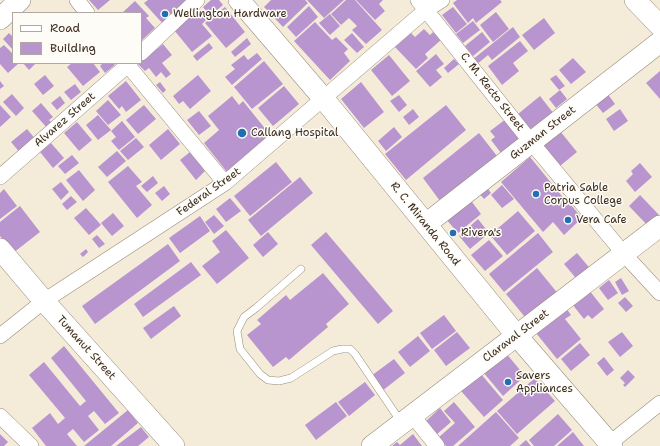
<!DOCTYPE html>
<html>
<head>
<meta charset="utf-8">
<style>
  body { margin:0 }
  #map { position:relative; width:660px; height:446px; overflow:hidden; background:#f4ecd8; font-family:"Shantell Sans",sans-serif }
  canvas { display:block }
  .legend { position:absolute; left:12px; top:12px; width:130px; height:52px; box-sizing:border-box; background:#fdfcf7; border:1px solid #afa8a0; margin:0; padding:5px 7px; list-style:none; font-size:12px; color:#3b2a1e }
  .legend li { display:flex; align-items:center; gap:8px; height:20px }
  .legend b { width:20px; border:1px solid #afa8a0 }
</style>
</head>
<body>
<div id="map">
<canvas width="660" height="446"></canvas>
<ul class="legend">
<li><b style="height:5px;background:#fff"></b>Road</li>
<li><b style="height:11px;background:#b995d0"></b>Building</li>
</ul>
</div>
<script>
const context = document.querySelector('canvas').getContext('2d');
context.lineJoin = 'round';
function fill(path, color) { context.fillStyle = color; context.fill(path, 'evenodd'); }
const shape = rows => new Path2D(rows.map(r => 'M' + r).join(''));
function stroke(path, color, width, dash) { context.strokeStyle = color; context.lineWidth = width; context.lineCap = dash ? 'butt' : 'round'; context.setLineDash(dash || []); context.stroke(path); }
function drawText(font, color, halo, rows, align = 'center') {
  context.font = font + ' "Shantell Sans",sans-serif'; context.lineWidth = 3; context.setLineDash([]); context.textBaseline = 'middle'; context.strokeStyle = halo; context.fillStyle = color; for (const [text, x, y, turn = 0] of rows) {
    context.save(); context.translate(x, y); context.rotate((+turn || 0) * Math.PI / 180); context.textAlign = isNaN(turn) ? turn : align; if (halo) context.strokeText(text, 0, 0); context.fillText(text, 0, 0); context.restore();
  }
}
fill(shape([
  [89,0,110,0,98,10],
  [148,0,191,0,164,25,144,3],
  [211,0,219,0,223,5,210,16,203,7],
  [271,0,305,0,308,3,283,27,264,7],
  [307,0,344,0,324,18],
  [346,0,355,0,382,30,366,44,352,30,357,26,349,18,341,25,331,14],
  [356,0,383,0,379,4,385,11,375,20],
  [457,0,500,0,502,2,476,23,473,18,468,23,453,3],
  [135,1,149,16,146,18,155,28,141,41,141,13,122,13],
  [309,6,318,17,296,37,287,27],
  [225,7,245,32,226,48,205,23],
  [453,7,467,24,456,33,442,15],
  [200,9,207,19,202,24,212,36,192,52,174,30],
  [496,12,509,29,493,42,480,25],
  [330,14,340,26,330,35,319,23],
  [544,18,555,33,534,50,522,35],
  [473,21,480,30,463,43,456,34],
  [315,22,332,40,336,37,348,49,344,53,350,61,330,80,294,41],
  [513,27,520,37,492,60,488,55,476,65,472,60],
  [424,29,430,35,433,32,441,40,425,54,428,58,416,69,395,47,411,33,415,37],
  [482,32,490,42,473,56,465,46],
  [9,33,13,37,13,50,3,39],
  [352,33,364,47,357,53,344,40],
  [247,38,251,44,235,57,231,52],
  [520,41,528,51,513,63,519,71,502,85,488,66],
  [209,43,213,48,197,61,193,56],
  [163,44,172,55,162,63,171,74,166,78,161,72,156,77,149,68,145,71,138,64],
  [4,45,13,54,13,63,19,63,8,73,0,64,0,48],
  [257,53,262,59,232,85,225,77,235,69,231,65,244,55,248,60],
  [436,54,444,64,436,70,442,77,430,87,416,71],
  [389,55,410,81,392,96,371,70],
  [573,58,586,72,571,84,559,70],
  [454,59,459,64,448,73,444,68],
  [264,61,283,84,252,109,234,87],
  [23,63,36,63,29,70],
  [72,63,93,63,100,72,83,86,67,67],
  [103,63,113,63,115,65,105,73,100,66],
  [660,71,660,99,646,83],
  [45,75,54,86,43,95,34,84],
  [198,75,211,91,190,109,183,101,179,104,173,96],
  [556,75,565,86,559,90,550,79],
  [0,81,4,86,0,89],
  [126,81,141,100,126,112,122,106,119,109,108,96],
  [160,82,166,90,163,93,156,85],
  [361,82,384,112,364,128,341,99],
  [75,84,81,92,71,100,64,92],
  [284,86,299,104,273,126,258,108],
  [560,90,567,99,556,108,549,99],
  [607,93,615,104,603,113,594,102],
  [12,94,24,108,16,116,3,102],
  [399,95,407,105,399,112,390,101],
  [60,96,65,103,57,110,51,103],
  [232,96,239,105,243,101,271,136,227,172,204,143,219,130,208,116],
  [540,96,554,114,532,132,518,114],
  [108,100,121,115,108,125,96,111],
  [41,103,53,117,49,120,53,124,48,129,32,111],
  [0,105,11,117,0,127],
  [144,105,156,119,138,134,126,120],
  [446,105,466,130,406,180,385,154],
  [413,109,419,117,409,125,403,117],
  [620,109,628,121,614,131,606,119],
  [199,111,211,126,199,135,187,120],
  [98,115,111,130,98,140,86,125],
  [506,119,526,144,501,153,491,140,495,137,490,131],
  [122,121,135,137,119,150,111,141,116,137,111,131],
  [77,122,92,140,79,151,64,133],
  [394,127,402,137,386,151,378,141],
  [27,129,37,141,21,154,11,142],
  [168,129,180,144,161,160,149,145],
  [560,131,577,152,560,166,543,145],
  [479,133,497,156,440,201,423,178],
  [136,138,144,147,128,160,120,151],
  [51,143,64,158,53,168,40,152],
  [117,151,126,161,107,177,98,167],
  [190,152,205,171,196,180,180,160],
  [72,155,79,163,65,174,58,166],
  [530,157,570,206,571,205,582,218,564,235,553,222,543,232,501,182],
  [276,162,292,182,250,216,234,196],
  [640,163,652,177,635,192,626,181,633,174,631,171],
  [128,166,142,182,136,186,152,205,137,218,108,182],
  [79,170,95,190,83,201,66,180],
  [153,176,158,183,147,192,141,186],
  [300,177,313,193,261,236,248,220],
  [61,182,69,192,61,200,52,189],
  [502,185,514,199,502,208,491,195],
  [164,186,170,194,162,201,155,193],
  [486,186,491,193,484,199,478,192],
  [4,189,17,206,0,219,0,193],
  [640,195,660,216,649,227,629,206],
  [71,196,77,202,67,210,62,204],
  [230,198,241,211,226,222,216,209],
  [469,198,481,214,458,233,445,218],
  [20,206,40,232,13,253,0,236,0,222],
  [86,208,101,225,89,235,74,218],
  [518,211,535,231,507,255,490,235],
  [113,213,124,226,112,236,101,223],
  [214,215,224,226,214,234,205,222],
  [200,216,210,231,180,253,169,238],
  [478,219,489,233,470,249,459,236],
  [226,230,249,258,217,284,202,266,220,252,212,241],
  [268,232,278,244,263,257,253,245],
  [326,232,393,311,378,324,311,245],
  [538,233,553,252,504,292,489,274],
  [97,235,105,244,99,248,92,239],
  [489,240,503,256,485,271,471,255],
  [168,244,180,261,95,324,82,306],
  [86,249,88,252,83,257,80,254],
  [577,253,593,272,580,283,564,264],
  [191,262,201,275,143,317,134,304],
  [537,268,560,296,529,322,506,294],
  [323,273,349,304,326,324,328,327,289,360,286,357,273,367,247,335,261,324,257,320,286,295,290,300],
  [621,278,629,291,622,295,615,282],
  [609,280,618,293,608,300,599,288],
  [589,290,604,309,592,319,588,315,584,319,572,304],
  [625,297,633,306,626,312,618,303],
  [174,306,181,316,151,339,143,328],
  [566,308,571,315,565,319,581,339,557,359,536,333],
  [444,315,456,331,432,349,420,333],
  [457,332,470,348,446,366,434,350],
  [622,332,633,346,620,357,608,342],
  [418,336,430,351,410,367,398,352],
  [580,343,590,355,571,371,561,359],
  [64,346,119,413,105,424,94,411,88,416,99,430,84,442,73,429,67,434,77,446,46,446,32,428,50,413,58,424,65,418,29,375,44,362,80,406,86,401,51,358],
  [505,352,525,376,503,396,483,372],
  [604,357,614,370,607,376,597,363],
  [394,359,405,373,382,391,371,376],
  [628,370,635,377,625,387,623,385,625,383,620,378],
  [481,374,503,400,484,417,461,391],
  [535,378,555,401,517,434,497,411],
  [365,382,375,395,349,416,338,402],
  [336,402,347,416,316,440,305,425],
  [454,402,475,427,453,446,446,446,439,437,455,423,444,411],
  [440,408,451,422,436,435,425,422],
  [128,410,138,423,111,446,84,446],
  [496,412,519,438,510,446,458,446],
  [558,414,572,430,554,446,534,446,529,440],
  [141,427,149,437,138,446,116,446],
  [573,432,584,446,557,446],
  [0,434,8,442,4,446,0,446],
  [413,434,422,446,392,446,397,442,400,445],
  [526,440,531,446,519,446]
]), '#b995d0');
const lane = shape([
  [301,269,256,308,244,317,237,331,240,349,260,374,268,380,279,381,291,378,333,351,342,349,350,349,355,354,401,422]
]);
const street = shape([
  [77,0,87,13],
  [418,0,531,142,624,254,660,293],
  [141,53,197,0],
  [126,63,225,183],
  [0,177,130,63],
  [0,336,44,301,225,183,426,10,442,0],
  [412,415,437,446],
  [0,416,31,446],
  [610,443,660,403]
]);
const secondary = shape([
  [239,0,323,98,517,336,612,446],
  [635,0,660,26],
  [0,19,20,0],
  [426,224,660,42],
  [0,249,44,301,174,446],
  [372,446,660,226]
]);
stroke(lane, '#988b7b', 8);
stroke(street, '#988b7b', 16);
stroke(secondary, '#988b7b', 22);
stroke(lane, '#fff', 7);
stroke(street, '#fff', 15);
stroke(secondary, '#fff', 21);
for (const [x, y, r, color] of [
  [165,14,4,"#1f6fb2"],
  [242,133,5,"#1f6fb2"],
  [536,194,4,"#1f6fb2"],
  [568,220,4,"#1f6fb2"],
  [453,233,4,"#1f6fb2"],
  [508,382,4,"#1f6fb2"]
]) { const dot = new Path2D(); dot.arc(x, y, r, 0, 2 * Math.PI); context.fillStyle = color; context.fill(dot); stroke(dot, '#fdfcf7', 1.5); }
drawText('11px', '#3b2a1e', '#fdfcf7', [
  ["Wellington Hardware",173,14],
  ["Callang Hospital",251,133],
  ["Patria Sable",544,188],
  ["Corpus College",544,201],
  ["Vera Cafe",576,220],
  ["Rivera's",461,233],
  ["Savers",516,376],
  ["Appliances",516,389]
], 'left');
drawText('11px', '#3b2a1e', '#fdfcf7', [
  ["C. M. Recto Street",492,92,52],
  ["Alvarez Street",65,120,-41],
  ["Guzman Street",543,133,-38],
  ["Federal Street",209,192,-35],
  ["R. C. Miranda Road",425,224,51],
  ["Claraval Street",516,336,-37],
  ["Tumanut Street",86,348,48]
]);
</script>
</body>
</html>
